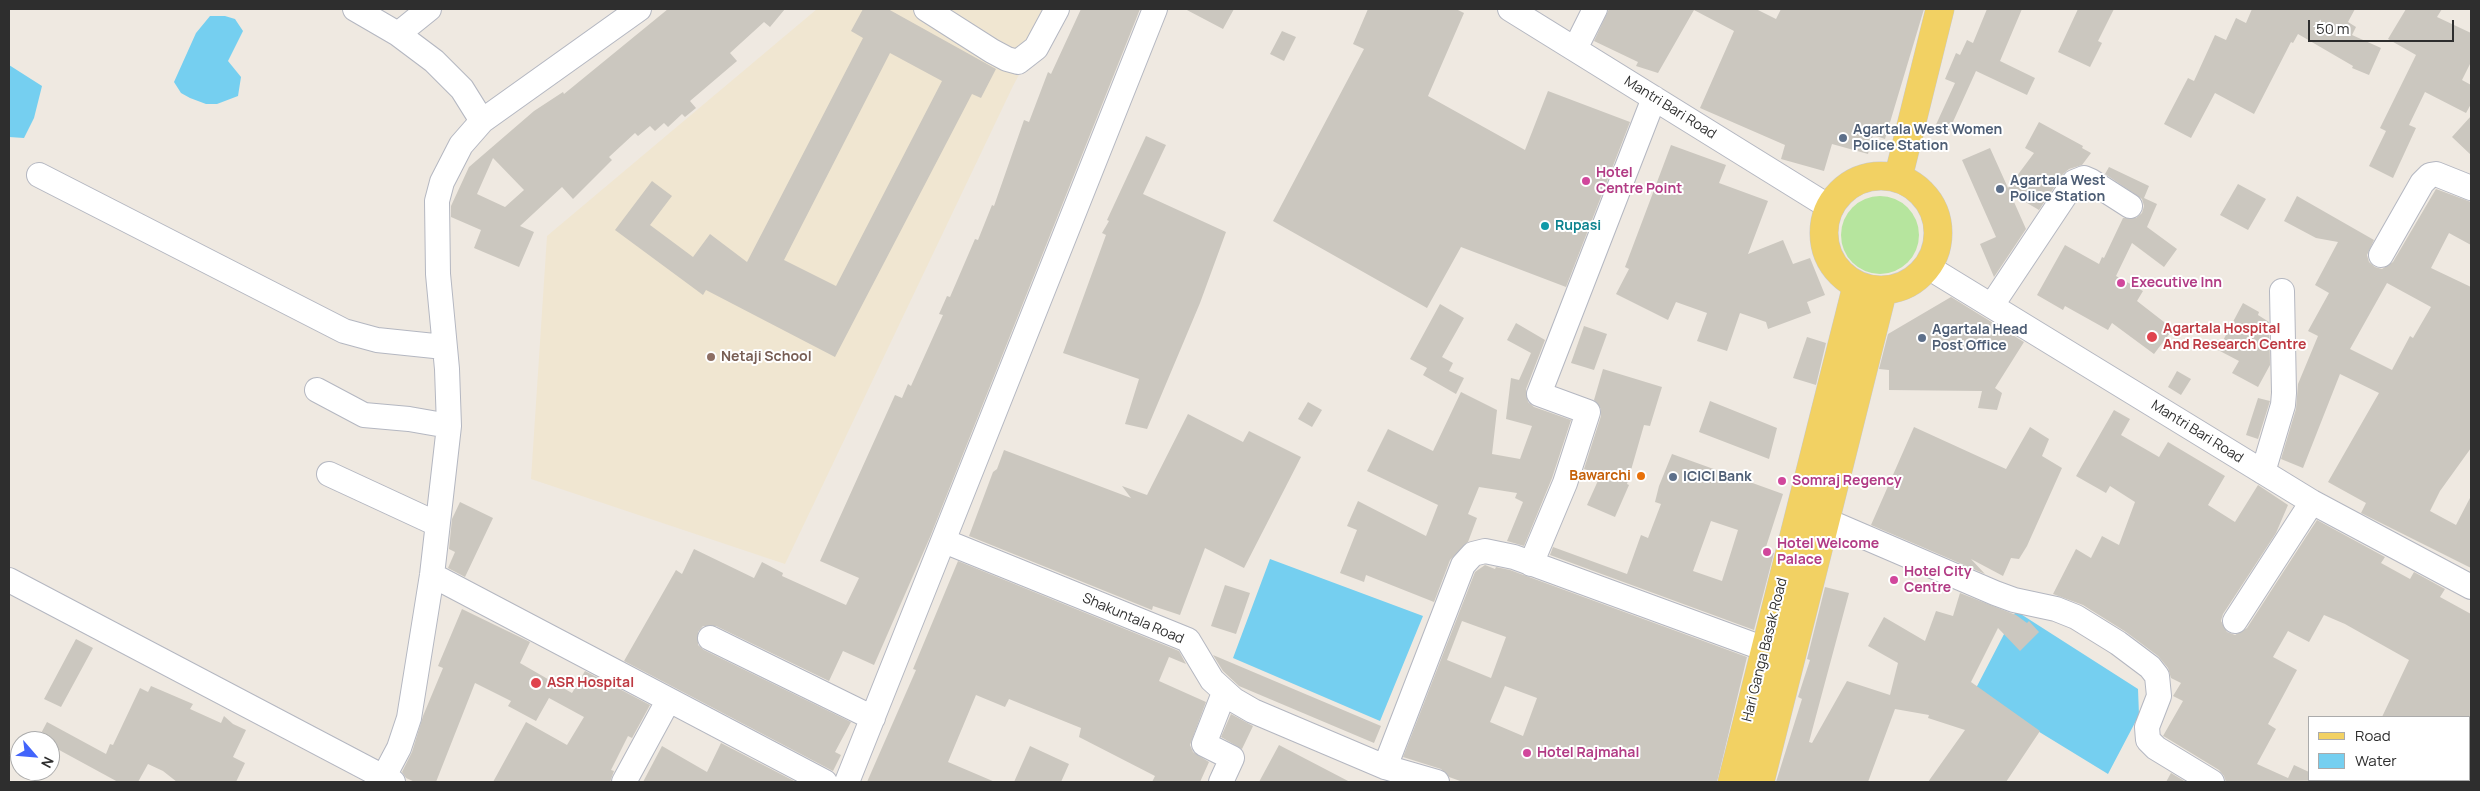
<!DOCTYPE html>
<html>
<head>
<meta charset="utf-8">
<style>
  body { margin:0 }
  #map { position:relative; width:2480px; height:791px; overflow:hidden; background:#efe9e1; font-family:Manrope,sans-serif }
  canvas { display:block }
  .frame { position:absolute; inset:0; border:10px solid #2e2e2e; pointer-events:none }
  .legend { position:absolute; left:2308px; top:716px; width:162px; height:65px; box-sizing:border-box; background:#fff; border:1px solid #ababab; margin:0; padding:6px 9px; list-style:none; font-size:15px; color:#2e2e2e }
  .legend li { display:flex; align-items:center; gap:10px; height:25px }
  .legend b { width:25px; border:1px solid #ababab }
  .north { position:absolute; left:10px; top:731px; width:50px; height:50px; box-sizing:border-box; background:#fff; border:1px solid #ababab; border-radius:50%; rotate:117deg; font-size:14px; font-weight:700; line-height:20px; text-align:center; color:#2e2e2e }
  .north::after { content:''; display:block; margin:auto; width:18px; height:22px; background:#4264fb; clip-path:polygon(50% 0,100% 100%,50% 72%,0 100%) }
  .scale { position:absolute; left:2308px; top:20px; width:146px; height:22px; box-sizing:border-box; border:2px solid #2e2e2e; border-top:0; padding-left:6px; font-size:15px; line-height:18px; white-space:nowrap; color:#2e2e2e; -webkit-text-stroke:4px #fff; paint-order:stroke }
</style>
</head>
<body>
<div id="map">
<canvas width="2480" height="791"></canvas>
<div class="frame"></div>
<ul class="legend">
<li><b style="height:6px;background:#f2d163"></b>Road</li>
<li><b style="height:14px;background:#75cff0"></b>Water</li>
</ul>
<div class="north">N</div>
<div class="scale">50 m</div>
</div>
<script>
const context = document.querySelector('canvas').getContext('2d');
context.lineJoin = 'round';
function fill(path, color) { context.fillStyle = color; context.fill(path, 'evenodd'); }
const shape = rows => new Path2D(rows.map(r => 'M' + r).join(''));
function stroke(path, color, width, dash) { context.strokeStyle = color; context.lineWidth = width; context.lineCap = dash ? 'butt' : 'round'; context.setLineDash(dash || []); context.stroke(path); }
function drawText(font, color, halo, rows, align = 'center') {
  context.font = font + ' Manrope,sans-serif'; context.lineWidth = 4; context.setLineDash([]); context.textBaseline = 'middle'; context.strokeStyle = halo; context.fillStyle = color; for (const [text, x, y, turn = 0] of rows) {
    context.save(); context.translate(x, y); context.rotate((+turn || 0) * Math.PI / 180); context.textAlign = isNaN(turn) ? turn : align; if (halo) context.strokeText(text, 0, 0); context.fillText(text, 0, 0); context.restore();
  }
}
fill(shape([
  [817,9,1054,9,1013,86,785,564,531,479,547,236]
]), '#f0e6d1');
fill(shape([
  '1841 235a39 39 0 1 1 78 0a39 39 0 1 1-78 0Z'
]), '#b6e59e');
fill(shape([
  [210,16,225,16,235,19,243,31,228,61,241,77,238,96,217,104,206,104,190,98,181,93,174,82,196,33],
  [9,65,42,86,34,118,24,138,9,137],
  [1270,559,1423,616,1380,721,1233,658],
  [2016,611,2138,689,2139,715,2108,774,1974,692]
]), '#75cff0');
fill(shape([
  [668,9,785,9,770,27,764,22,730,53,737,61,690,101,696,108,685,117,682,114,668,127,664,123,655,131,650,126,638,136,635,133,609,157,612,160,573,199,562,187,520,226,534,232,519,267,474,248,481,230,451,217,451,206,469,167,534,111,563,92,564,94],
  [493,158,524,190,505,207,477,194],
  [863,9,888,9,996,69,981,98,972,94,835,357,706,290,703,295,615,230,652,181,672,196,650,225,693,257,710,234,747,262,863,38,851,31],
  [890,53,942,81,836,286,784,260],
  [1081,9,1140,9,930,537,874,665,843,651,829,681,716,626,703,626,698,632,698,645,704,650,851,722,835,752,841,755,833,771,624,661,676,570,682,574,694,549,754,578,762,562,783,573,782,576,846,605,859,578,820,561,895,395,902,398,908,384,911,386,943,315,939,314,947,296,950,297,975,239,978,240,992,205,994,206,1024,120,1029,122,1048,72,1051,74],
  [1185,9,1234,9,1223,29],
  [1368,9,1456,9,1464,13,1428,96,1525,150,1548,91,1630,122,1566,287,1461,247,1427,308,1273,221,1364,49,1353,44],
  [1609,9,1756,9,1776,19,1781,9,1924,9,1885,139,1873,135,1868,154,1832,144,1824,171,1781,159,1785,145,1700,108,1734,31,1694,10,1658,73,1636,66,1638,62,1594,41],
  [1987,9,2022,9,2000,61,2035,78,2027,95,1976,71,1947,135,1934,129,1955,83,1945,79,1956,53,1960,55,1967,40,1973,43],
  [2078,9,2114,9,2098,41,2102,43,2090,67,2058,52],
  [2252,9,2355,9,2348,22,2356,27,2352,35,2381,48,2369,75,2352,68,2353,66,2298,34,2293,43,2291,42,2254,114,2215,93,2191,138,2164,124,2188,78,2194,81,2215,35,2226,40,2236,18,2246,23],
  [2406,9,2442,9,2437,17,2471,33,2471,62,2462,80,2471,85,2471,104,2466,113,2425,92,2409,125,2416,128,2393,178,2369,166,2386,131,2380,128,2416,55,2388,39],
  [1282,31,1296,37,1284,61,1270,54],
  [2471,116,2471,155,2452,137],
  [2039,122,2083,146,2082,148,2091,153,2082,165,2069,169,2063,174,2039,210,2010,193,2026,229,1994,277,1980,244,1996,237,1962,160,1990,148,2008,188,2034,153,2025,148],
  [1146,136,1166,145,1143,194,1226,232,1200,303,1147,429,1125,424,1139,379,1063,353,1106,235,1102,233,1109,221,1107,220],
  [1671,145,1726,165,1719,183,1768,201,1748,254,1783,240,1793,264,1810,258,1825,295,1807,302,1811,313,1768,329,1766,322,1740,313,1727,351,1697,341,1707,313,1676,302,1668,320,1616,294,1629,269,1625,267],
  [2109,167,2149,186,2144,198,2157,204,2147,227,2177,249,2164,267,2132,243,2116,276,2143,291,2137,301,2173,329,2154,354,2112,323,2108,330,2065,306,2063,310,2037,295,2065,245,2099,264,2102,257,2104,258,2123,218,2136,218,2142,213,2144,206,2142,199,2105,174],
  [2238,184,2266,199,2248,230,2220,215],
  [2436,189,2471,202,2471,245,2449,233,2431,268,2471,287,2471,448,2440,491,2430,511,2456,525,2471,496,2471,568,2361,513,2366,503,2328,482,2379,393,2340,374,2303,468,2281,459,2296,409,2298,384,2318,336,2308,331,2329,293,2315,285,2338,242,2316,238,2284,221,2297,196,2374,240,2367,255,2369,262,2375,267,2382,269,2393,262],
  [2387,283,2431,307,2413,338,2410,336,2392,370,2350,349],
  [1951,297,2024,342,1995,388,2002,393,1997,410,1978,408,1982,391,1889,390,1889,370,1879,369,1888,334],
  [2243,303,2259,312,2258,315,2269,322,2270,365,2258,387,2232,373,2239,361,2218,350],
  [1440,304,1464,318,1442,357,1453,363,1449,371,1464,378,1456,394,1423,375,1427,368,1410,359],
  [1516,323,1545,340,1526,389,1528,402,1534,407,1571,420,1552,478,1524,546,1507,541,1523,502,1515,498,1517,493,1479,487,1468,514,1477,518,1468,542,1450,560,1434,602,1366,575,1364,582,1340,573,1357,530,1347,526,1358,501,1426,536,1438,505,1367,471,1388,429,1433,451,1461,392,1497,410,1492,454,1520,459,1532,426,1506,419,1511,378,1519,380,1531,353,1507,340],
  [1584,326,1607,334,1594,370,1571,363],
  [1807,337,1826,343,1816,385,1793,378],
  [1603,369,1662,387,1650,426,1644,425,1627,484,1629,485,1615,517,1587,505,1601,474,1584,469,1601,416,1601,409,1594,400],
  [2177,371,2191,379,2181,395,2168,387],
  [2258,398,2270,401,2258,439,2246,435],
  [1710,401,1777,428,1769,459,1699,432],
  [1308,402,1322,410,1312,427,1298,419],
  [2114,410,2130,419,2121,435,2159,457,2168,442,2225,476,2208,505,2235,522,2258,485,2288,505,2276,533,2223,614,2221,621,2227,632,2235,635,2247,628,2317,520,2385,557,2381,563,2410,579,2414,572,2445,589,2440,597,2471,614,2471,717,2382,717,2409,660,2345,624,2324,615,2309,642,2288,631,2273,657,2297,670,2268,724,2276,729,2257,764,2288,778,2294,765,2309,772,2309,780,2326,780,2331,782,2226,782,2224,776,2219,770,2165,737,2163,736,2183,701,2173,696,2181,683,2171,678,2168,668,2158,656,2126,632,2083,605,2053,594,2076,549,2091,558,2102,536,2119,545,2135,502,2110,486,2106,493,2076,476],
  [1188,414,1243,442,1249,431,1301,457,1244,568,1205,548,1180,615,1153,606,1152,610,969,536,993,472,997,469,1004,450,1131,498,1122,486,1147,495],
  [1914,427,2006,469,2030,427,2049,439,2042,456,2062,468,2027,546,2019,559,2011,558,2003,576,1971,559,1985,574,1871,525],
  [1672,454,1783,494,1765,550,1774,553,1754,630,1550,555,1553,547,1627,574,1641,535,1648,538,1661,504,1655,502,1659,486],
  [1711,521,1738,530,1722,581,1693,571],
  [460,502,493,518,465,577,448,568,455,552,449,549,452,519],
  [958,561,1179,651,1186,664,1169,657,1159,681,1206,702,1190,745,1193,752,1209,762,1200,782,1152,782,1155,776,1079,737,1081,728,1009,699,1005,707,976,695,948,762,995,782,867,782,916,670,913,669],
  [1485,565,1495,569,1496,567,1510,570,1747,657,1717,782,1463,782,1449,777,1441,769,1403,757,1475,572],
  [1462,621,1506,637,1491,678,1447,660],
  [1505,686,1537,698,1523,736,1490,722],
  [1225,585,1250,593,1236,634,1211,626],
  [1825,587,1849,593,1809,742,1812,743,1847,681,1890,695,1898,663,1868,646,1884,617,1925,641,1936,611,1953,616,1960,593,2016,615,2027,623,2029,621,2039,632,2020,651,1998,628,1971,682,2040,731,2006,782,1928,782,1965,730,1928,718,1929,715,1895,709,1868,782,1776,782,1802,699,1798,697,1810,660,1807,659],
  [462,609,530,642,520,663,572,693,585,671,650,705,632,738,628,736,611,770,614,771,610,782,493,782,526,722,567,745,584,717,549,698,536,721,508,706,511,701,475,683,436,782,415,782,406,778,402,772,412,752,423,716,443,668,438,666],
  [76,639,93,648,61,707,44,699],
  [1213,655,1381,726,1374,743,1239,686,1223,671],
  [151,686,193,704,190,709,221,723,224,716,233,724,246,730,233,757,245,763,236,782,177,782,163,771,148,764,138,782,118,782,50,745,50,741,38,739,47,722,106,754,110,744,113,745,140,688,148,692],
  [1231,714,1253,726,1242,749,1221,737],
  [721,743,796,782,643,782,662,746,707,772],
  [1279,745,1350,782,1259,782],
  [1030,746,1069,764,1061,782,1014,782],
  [2171,773,2186,782,2166,782]
]), '#cbc7bf');
const minor = shape([
  [355,9,398,34,434,61,462,89,482,121],
  [926,9,992,51,1007,59,1018,62,1036,48,1057,9],
  [1510,9,1831,208],
  [398,34,429,9],
  [1575,49,1595,9],
  [39,175,344,331,377,340,444,347],
  [2381,255,2422,183,2430,175,2436,174,2471,188],
  [1928,267,2312,502,2471,587],
  [1992,305,2074,182,2084,178,2091,181,2130,206],
  [317,390,364,415,409,419,449,426],
  [2263,472,2283,405,2284,393,2282,291],
  [329,474,437,524],
  [1825,520,1995,593,2014,600,2056,609,2076,617,2118,643,2150,667,2157,676,2159,696,2147,727,2148,740,2156,748,2212,782],
  [944,541,1188,640,1212,680,1234,700,1253,711,1385,767,1437,782],
  [1531,564,1565,483,1588,412,1539,394,1654,98],
  [432,575,825,782],
  [9,580,393,782],
  [2235,621,2312,502],
  [710,638,873,718],
  [1385,767,1463,565,1473,554,1485,551,1514,557,1765,649],
  [381,782,399,748,409,718,432,575,449,426,447,369,438,274,437,201,442,182,461,145,482,121,639,9],
  [624,782,668,701],
  [847,782,1155,9],
  [1221,782,1232,758,1204,744,1224,693]
]);
const major = shape([
  '1824 233a57 57 0 1 1 114 0a57 57 0 1 1-114 0Z',
  [1898,178,1940,9],
  [1732,782,1857,285],
  [1760,782,1883,290]
]);
stroke(minor, '#b4b7c1', 26);
stroke(major, '#c9c9c9', 29);
stroke(minor, '#fff', 24);
stroke(major, '#f2d163', 28);
for (const [x, y, r, color] of [
  [1843,138,5,"#5c6f8a"],
  [1586,181,5,"#d1479c"],
  [2000,189,5,"#5c6f8a"],
  [1545,226,5,"#0f9aa8"],
  [2121,283,5,"#d1479c"],
  [2152,337,6,"#e0444e"],
  [1922,338,5,"#5c6f8a"],
  [711,357,5,"#8d6e63"],
  [1641,476,5,"#e8710a"],
  [1673,477,5,"#5c6f8a"],
  [1782,481,5,"#d1479c"],
  [1767,552,5,"#d1479c"],
  [1894,580,5,"#d1479c"],
  [536,683,6,"#e0444e"],
  [1527,753,5,"#d1479c"]
]) { const dot = new Path2D(); dot.arc(x, y, r, 0, 2 * Math.PI); context.fillStyle = color; context.fill(dot); stroke(dot, '#fff', 2); }
drawText('14px', '#2e2e2e', '#fff', [
  ["Mantri Bari Road",1670,108,32],
  ["Mantri Bari Road",2197,432,32],
  ["Shakuntala Road",1133,619,23],
  ["Hari Ganga Basak Road",1765,650,-76]
]);
drawText('bold 14px', '#4e5e75', '#fff', [
  ["Agartala West Women",1853,130],
  ["Police Station",1853,146],
  ["Agartala West",2010,181],
  ["Police Station",2010,197],
  ["Agartala Head",1932,330],
  ["Post Office",1932,346],
  ["ICICI Bank",1683,477]
], 'left');
drawText('bold 14px', '#b23c85', '#fff', [
  ["Hotel",1596,173],
  ["Centre Point",1596,189],
  ["Executive Inn",2131,283],
  ["Somraj Regency",1792,481],
  ["Hotel Welcome",1777,544],
  ["Palace",1777,560],
  ["Hotel City",1904,572],
  ["Centre",1904,588],
  ["Hotel Rajmahal",1537,753]
], 'left');
drawText('bold 14px', '#0d838f', '#fff', [
  ["Rupasi",1555,226]
], 'left');
drawText('bold 14px', '#be3a42', '#fff', [
  ["Agartala Hospital",2163,329],
  ["And Research Centre",2163,345],
  ["ASR Hospital",547,683]
], 'left');
drawText('bold 14px', '#785e54', '#fff', [
  ["Netaji School",721,357]
], 'left');
drawText('bold 14px', '#c56008', '#fff', [
  ["Bawarchi",1631,476]
], 'right');
</script>
</body>
</html>
